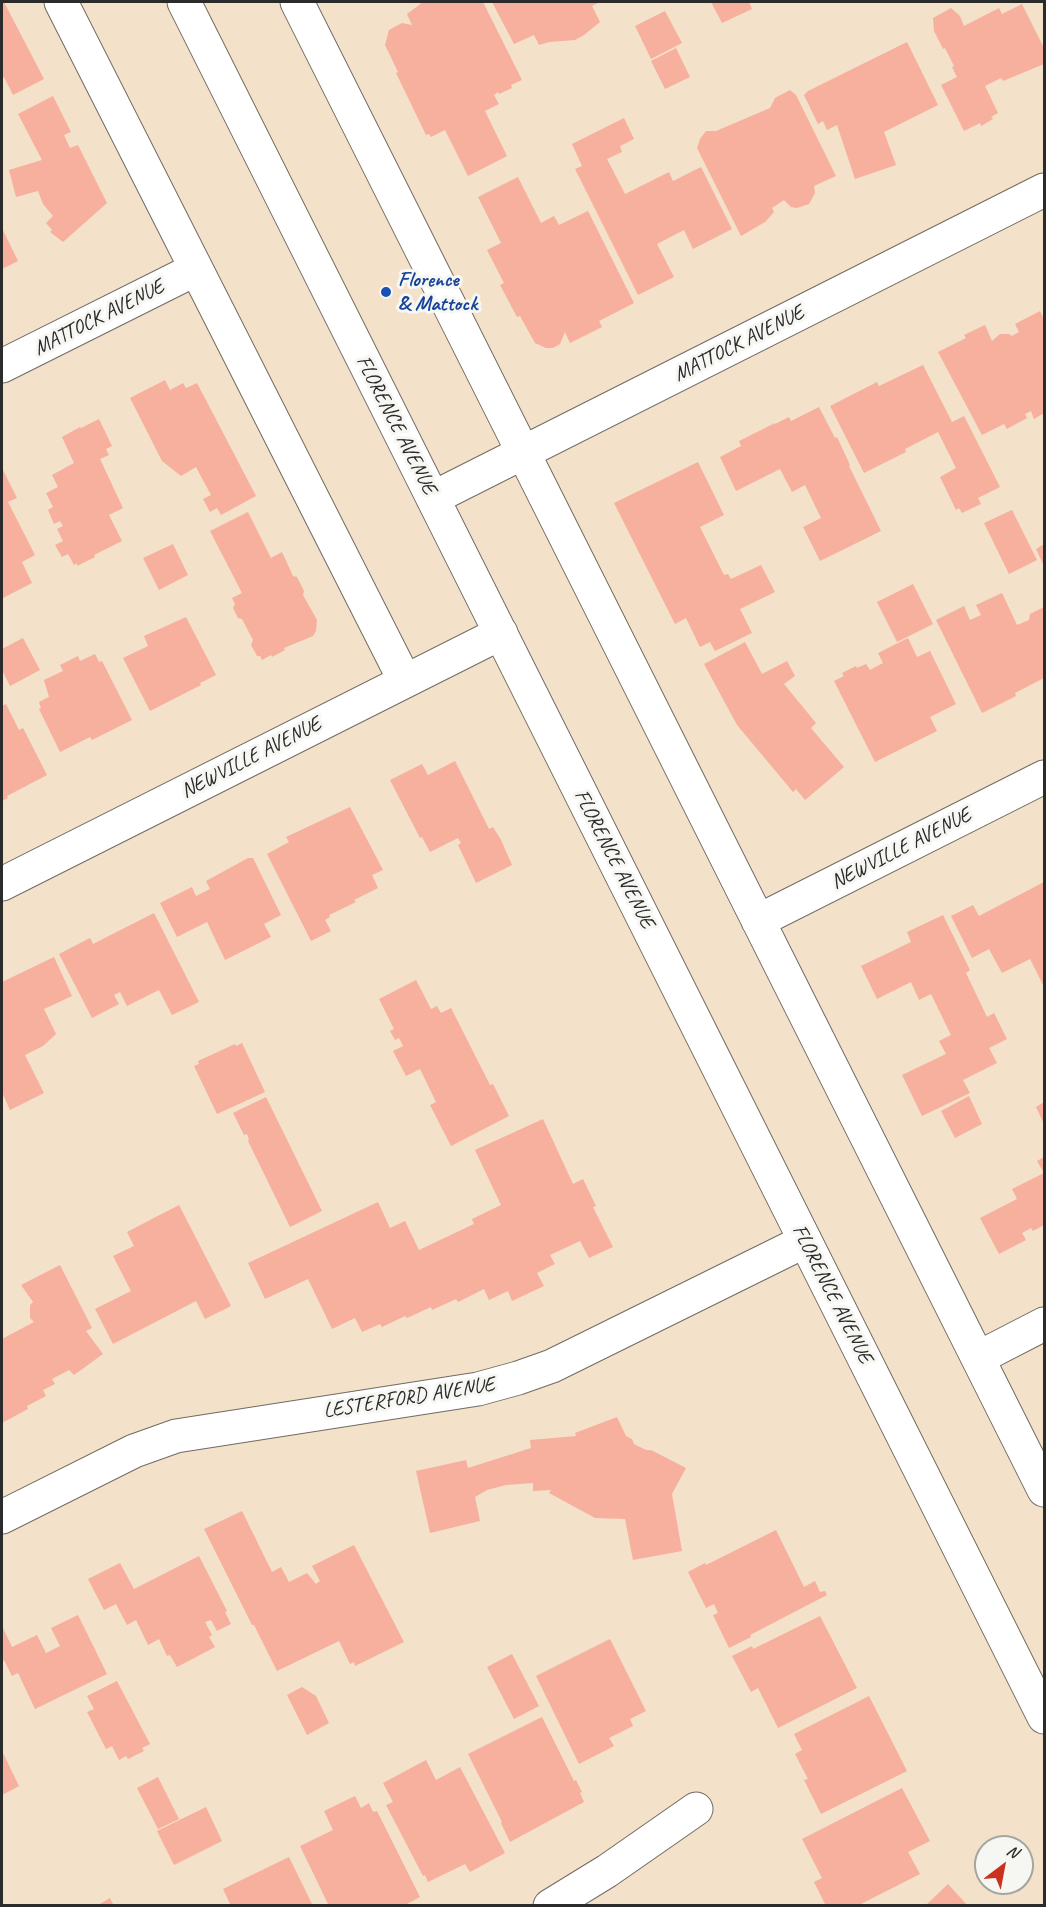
<!DOCTYPE html>
<html>
<head>
<meta charset="utf-8">
<style>
  body { margin:0 }
  #map { position:relative; width:1046px; height:1907px; overflow:hidden; background:#f3e1c9; font-family:Caveat,sans-serif }
  canvas { display:block }
  .frame { position:absolute; inset:0; border:3px solid #2b2b2b; pointer-events:none }
  .north { position:absolute; left:974px; top:1835px; width:60px; height:60px; box-sizing:border-box; background:#f6f6f2; border:2px solid #a5a5a2; border-radius:50%; rotate:32deg; font-size:16px; font-weight:700; line-height:24px; text-align:center; color:#2b2b2b }
  .north::after { content:''; display:block; margin:auto; width:21px; height:27px; background:#c8321e; clip-path:polygon(50% 0,100% 100%,50% 72%,0 100%) }
</style>
</head>
<body>
<div id="map">
<canvas width="1046" height="1907"></canvas>
<div class="frame"></div>
<div class="north">N</div>
</div>
<script>
const context = document.querySelector('canvas').getContext('2d');
context.lineJoin = 'round';
function fill(path, color) { context.fillStyle = color; context.fill(path, 'evenodd'); }
const shape = rows => new Path2D(rows.map(r => 'M' + r).join(''));
function stroke(path, color, width, dash) { context.strokeStyle = color; context.lineWidth = width; context.lineCap = dash ? 'butt' : 'round'; context.setLineDash(dash || []); context.stroke(path); }
function drawText(font, color, halo, rows, align = 'center') {
  context.font = font + ' Caveat,sans-serif'; context.lineWidth = 6; context.setLineDash([]); context.textBaseline = 'middle'; context.strokeStyle = halo; context.fillStyle = color; for (const [text, x, y, turn = 0] of rows) {
    context.save(); context.translate(x, y); context.rotate((+turn || 0) * Math.PI / 180); context.textAlign = isNaN(turn) ? turn : align; if (halo) context.strokeText(text, 0, 0); context.fillText(text, 0, 0); context.restore();
  }
}
fill(shape([
  [2,2,4,2,44,79,13,95,4,77,2,79],
  [423,2,483,2,522,80,511,85,512,88,499,94,498,92,494,95,499,104,485,111,507,156,468,176,445,130,431,137,429,134,426,135,396,73,398,72,385,45,389,30,402,23,412,25,407,14],
  [492,2,600,2,592,6,600,22,584,35,575,40,549,42,539,45,534,35,514,44],
  [711,2,749,2,752,9,722,23],
  [1022,4,1044,48,1044,64,1003,81,1001,78,985,86,998,113,991,117,993,119,981,126,980,123,964,131,941,85,957,77,952,67,954,66,945,48,943,49,934,31,933,18,951,8,960,16,964,26,999,8,1002,14],
  [665,11,682,43,651,59,635,26],
  [907,42,938,105,884,132,896,165,855,179,837,125,827,130,823,121,818,124,804,95,808,91],
  [676,48,690,77,665,89,651,61],
  [790,90,796,95,836,176,814,186,815,193,809,204,797,208,791,207,784,200,772,208,774,212,765,222,741,236,697,148,700,139,706,131,716,131,770,108,775,98],
  [53,96,71,132,64,135,70,148,78,145,107,203,63,242,50,232,52,230,46,223,53,216,43,204,38,191,16,197,9,170,42,160,18,114],
  [624,118,634,139,620,146,622,152,607,159,625,194,669,172,673,181,701,167,732,229,693,249,684,230,657,244,674,277,638,295,575,169,582,166,572,144],
  [518,177,541,223,554,216,559,225,588,211,634,303,599,321,602,327,570,343,565,332,560,344,553,348,546,348,535,343,520,316,517,317,500,285,504,283,487,250,501,243,478,197],
  [2,228,18,261,2,269],
  [1040,311,1044,319,1044,413,1034,419,1031,411,1025,414,1027,418,1007,429,1004,424,982,435,938,352,966,338,964,335,985,325,992,341,1000,334,1009,334,1012,336,1019,332,1015,324],
  [923,365,952,422,964,416,1000,487,978,498,981,504,962,513,959,508,956,510,940,477,956,468,938,432,905,449,906,452,864,473,830,406,877,382,879,386],
  [165,380,170,390,183,383,186,388,197,383,256,496,221,515,217,508,210,512,203,499,211,495,196,467,181,476,162,461,130,398],
  [819,407,835,438,837,437,850,465,849,466,881,531,820,561,803,527,821,518,805,485,792,492,780,469,736,491,720,457,741,446,739,441,775,423,775,424,789,417,791,421],
  [99,419,112,446,106,449,109,455,100,459,123,508,109,515,122,541,94,555,95,557,77,566,77,563,74,565,68,554,62,557,55,545,63,541,57,529,63,526,60,521,54,524,48,510,53,507,46,493,58,487,52,475,74,463,62,437,80,427,81,428],
  [698,462,724,515,700,527,724,575,728,574,731,579,761,565,775,592,740,609,752,633,715,651,710,642,700,647,686,618,675,624,614,503],
  [2,468,17,498,8,502,35,555,22,562,32,583,3,598],
  [1012,510,1037,560,1009,574,984,523],
  [248,512,271,558,282,552,293,576,297,577,304,591,303,595,317,620,316,631,313,636,284,648,285,650,272,657,271,655,262,660,260,656,257,656,251,645,253,640,242,619,238,618,233,608,235,604,232,598,242,593,210,531],
  [173,544,188,575,159,590,143,558],
  [1044,544,1044,566,1036,549],
  [913,584,933,624,897,642,877,602],
  [1002,593,1017,625,1029,620,1030,614,1044,607,1044,678,1015,693,1016,696,982,713,936,620,964,606,970,620,981,615,976,605],
  [186,617,216,675,200,683,201,685,150,711,123,658,148,646,144,636],
  [23,638,40,670,10,686,2,670,2,649],
  [908,638,917,657,930,651,956,704,930,717,937,731,875,762,834,681,844,676,842,673,856,666,857,668,866,664,870,670,883,663,878,653],
  [745,642,762,674,787,661,795,676,784,684,816,723,811,728,844,767,805,800,796,789,793,792,737,725,704,664],
  [95,654,99,662,102,661,132,720,92,740,90,737,60,752,39,709,41,708,39,702,49,697,44,680,63,671,60,665,78,656,80,661],
  [6,704,19,730,23,728,47,775,7,796,8,798,2,801,2,706],
  [455,761,489,829,493,827,501,840,512,865,476,883,458,845,461,843,458,838,430,852,422,837,420,838,390,780,422,764,428,775],
  [350,807,383,870,372,875,378,888,354,900,356,902,329,915,330,917,325,920,331,931,311,941,267,854,289,842,286,837],
  [248,858,253,858,281,915,264,924,271,937,225,960,207,922,177,937,160,903,192,887,196,896,210,889,206,881],
  [1044,882,1044,987,1030,959,1002,973,989,949,972,958,951,916,973,905,979,916],
  [154,913,199,1002,172,1015,159,990,127,1006,120,992,114,995,119,1004,92,1018,59,954,90,938,93,944],
  [943,915,970,970,966,973,987,1017,994,1013,1007,1039,989,1048,997,1063,963,1080,970,1093,922,1116,902,1075,946,1054,939,1041,951,1035,931,994,919,1000,911,982,877,999,861,966,911,942,907,932],
  [54,957,72,996,44,1009,56,1034,43,1046,25,1055,44,1093,10,1110,2,1092,2,982],
  [416,980,431,1009,437,1006,441,1013,451,1008,490,1085,493,1084,509,1116,451,1146,430,1105,436,1102,420,1069,406,1076,393,1051,403,1046,399,1038,395,1040,390,1031,394,1029,379,999],
  [242,1043,265,1092,217,1114,194,1066,199,1064,198,1061,235,1044,236,1046],
  [969,1096,982,1124,955,1138,941,1111],
  [266,1097,322,1211,290,1227,248,1141,249,1140,247,1134,244,1135,233,1113],
  [1044,1102,1044,1124,1036,1107],
  [543,1119,573,1184,583,1179,596,1206,593,1207,613,1247,589,1258,580,1241,550,1255,555,1264,537,1273,544,1286,512,1301,508,1291,489,1300,484,1289,458,1302,456,1299,432,1310,431,1307,407,1318,405,1316,382,1327,380,1324,362,1332,355,1318,332,1329,308,1279,265,1299,248,1263,378,1202,390,1228,405,1221,419,1250,474,1224,472,1219,501,1205,475,1150],
  [1044,1157,1044,1225,1033,1231,1031,1228,1022,1233,1026,1240,999,1254,980,1218,1017,1199,1012,1189,1044,1173,1037,1161],
  [179,1205,231,1306,205,1319,196,1301,113,1344,95,1309,131,1291,113,1256,134,1246,127,1232],
  [60,1265,92,1328,86,1331,103,1354,74,1375,69,1370,52,1379,55,1384,43,1390,46,1396,27,1406,28,1409,2,1423,2,1339,34,1322,30,1318,30,1305,33,1302,21,1285],
  [617,1417,626,1436,632,1439,634,1444,646,1450,651,1450,686,1468,672,1494,682,1551,633,1560,625,1519,595,1518,549,1493,551,1490,533,1491,533,1483,506,1485,487,1490,475,1497,480,1521,430,1533,416,1471,466,1460,468,1468,531,1448,530,1440,576,1436,575,1433],
  [242,1511,272,1572,281,1567,289,1582,307,1573,316,1584,320,1581,312,1566,354,1545,404,1642,355,1666,354,1662,350,1664,339,1641,277,1671,254,1625,252,1625,204,1529],
  [776,1530,804,1587,815,1581,820,1592,825,1591,827,1595,750,1635,751,1637,729,1648,713,1615,718,1613,714,1604,706,1608,688,1572,705,1563,706,1565],
  [199,1556,227,1611,225,1612,231,1624,217,1631,211,1620,205,1622,212,1635,209,1637,215,1647,177,1667,170,1655,167,1656,159,1639,148,1645,136,1620,127,1625,116,1604,104,1610,88,1579,120,1563,134,1589],
  [78,1615,107,1674,35,1709,18,1673,12,1676,4,1660,2,1662,2,1626,12,1647,37,1635,46,1653,60,1646,51,1628],
  [820,1616,857,1688,778,1728,758,1688,751,1692,732,1656,752,1646,753,1649],
  [610,1639,646,1711,630,1719,633,1726,609,1738,614,1746,579,1764,536,1676],
  [512,1654,539,1706,514,1719,487,1667],
  [117,1681,150,1744,142,1748,144,1751,128,1759,126,1756,119,1760,112,1746,106,1749,87,1712,94,1709,87,1696],
  [302,1687,316,1696,329,1723,307,1735,287,1695],
  [869,1696,907,1771,821,1814,804,1780,808,1779,795,1754,802,1750,794,1734],
  [542,1717,574,1781,576,1780,582,1792,580,1793,584,1802,510,1842,501,1823,502,1822,468,1754],
  [2,1751,19,1786,2,1795],
  [426,1760,436,1780,460,1767,505,1853,470,1872,465,1864,428,1882,425,1875,423,1876,386,1805,393,1802,383,1783],
  [158,1777,179,1819,158,1829,137,1788],
  [902,1788,930,1841,908,1852,920,1874,857,1906,826,1906,814,1882,822,1878,802,1839],
  [355,1796,361,1808,369,1803,373,1812,377,1811,420,1897,403,1906,329,1906,300,1846,333,1830,324,1811],
  [206,1807,222,1841,174,1865,157,1831],
  [289,1857,313,1906,231,1906,223,1889],
  [948,1884,968,1906,925,1906],
  [110,1898,114,1906,96,1906]
]), '#f7af9e');
const minor = shape([
  [61,2,405,681],
  [297,2,1044,1490],
  [2,366,196,269],
  [433,498,1044,190],
  [2,884,501,633],
  [758,921,1044,777],
  [978,1358,1044,1324],
  [2,1517,134,1451,176,1436,478,1389,518,1378,552,1366,805,1241],
  [550,1906,607,1871,696,1809]
]);
const primary = shape([
  [184,2,1044,1717]
]);
stroke(minor, '#716b62', 35);
stroke(primary, '#716b62', 35);
stroke(minor, '#fff', 33);
stroke(primary, '#fff', 33);
for (const [x, y, r, color] of [
  [386,292,6,"#1a4fb4"]
]) { const dot = new Path2D(); dot.arc(x, y, r, 0, 2 * Math.PI); context.fillStyle = color; context.fill(dot); stroke(dot, '#f6f6f2', 2); }
drawText('bold 21px', '#164399', '#f6f6f2', [
  ["Florence",398,280],
  ["& Mattock",398,304]
], 'left');
drawText('21px', '#2b2b2b', '#f6f6f2', [
  ["MATTOCK AVENUE",99,318,-27],
  ["MATTOCK AVENUE",739,344,-27],
  ["FLORENCE AVENUE",396,425,63],
  ["NEWVILLE AVENUE",251,758,-27],
  ["NEWVILLE AVENUE",901,849,-27],
  ["FLORENCE AVENUE",614,859,63],
  ["FLORENCE AVENUE",832,1294,63],
  ["LESTERFORD AVENUE",409,1398,-9]
]);
</script>
</body>
</html>
